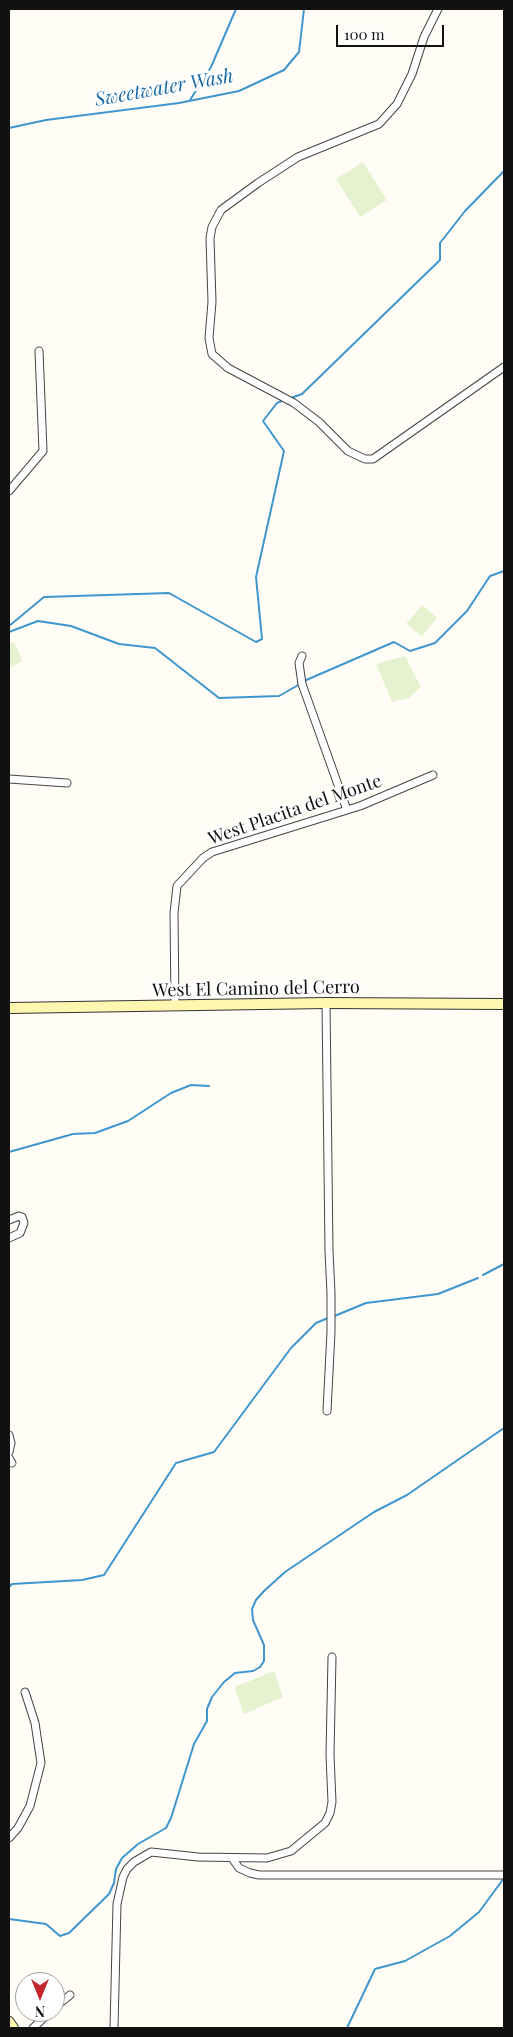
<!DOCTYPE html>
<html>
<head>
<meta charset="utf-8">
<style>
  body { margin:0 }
  #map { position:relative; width:513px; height:2037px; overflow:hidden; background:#fffdf5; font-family:"Playfair Display",serif }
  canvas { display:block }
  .frame { position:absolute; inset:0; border:10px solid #111; pointer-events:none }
  .north { position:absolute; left:15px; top:1972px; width:50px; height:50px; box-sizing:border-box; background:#fff; border:1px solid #a0a0a0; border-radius:50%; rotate:180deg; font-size:14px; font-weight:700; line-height:20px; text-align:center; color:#111 }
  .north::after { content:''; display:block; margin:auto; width:18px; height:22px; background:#c4262e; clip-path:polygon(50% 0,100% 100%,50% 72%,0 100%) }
  .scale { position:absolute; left:336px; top:25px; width:108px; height:22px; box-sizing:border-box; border:2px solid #111; border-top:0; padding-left:6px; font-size:15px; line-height:18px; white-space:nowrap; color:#111; -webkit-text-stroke:4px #fff; paint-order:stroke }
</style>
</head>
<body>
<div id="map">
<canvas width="513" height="2037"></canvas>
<div class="frame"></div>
<div class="north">N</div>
<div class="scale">100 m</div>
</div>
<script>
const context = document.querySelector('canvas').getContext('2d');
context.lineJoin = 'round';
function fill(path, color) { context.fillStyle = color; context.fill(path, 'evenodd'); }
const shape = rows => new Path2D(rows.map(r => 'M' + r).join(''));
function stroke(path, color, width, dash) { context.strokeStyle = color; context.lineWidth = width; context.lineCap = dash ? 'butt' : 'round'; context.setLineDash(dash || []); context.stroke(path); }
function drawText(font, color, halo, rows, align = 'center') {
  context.font = font + ' "Playfair Display",serif'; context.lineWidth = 5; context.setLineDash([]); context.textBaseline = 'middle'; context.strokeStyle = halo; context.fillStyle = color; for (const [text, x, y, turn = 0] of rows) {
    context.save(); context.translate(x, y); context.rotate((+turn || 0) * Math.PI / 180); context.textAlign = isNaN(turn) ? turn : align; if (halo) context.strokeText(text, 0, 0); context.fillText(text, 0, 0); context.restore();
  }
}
fill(shape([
  [363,162,387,200,360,217,336,179],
  [422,605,437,618,422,636,406,624],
  [14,642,23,661,9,668,9,644],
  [405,656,421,687,409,698,392,702,376,664],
  [274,1671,283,1697,244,1714,234,1687]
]), '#e6f2cf');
stroke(shape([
  [190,100,211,67,236,9],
  [9,128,46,120,179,103,239,91,284,70,299,52,304,9],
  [291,398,302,394,440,260,440,243,465,211,504,171],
  [9,626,44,597,169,593,256,642,262,639,256,577,284,451,263,421,277,403,284,400],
  [9,632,38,621,71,626,119,644,155,648,219,698,279,696,300,684],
  [304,681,394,642,410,651,435,643,467,611,490,576,504,571],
  [9,1152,73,1134,95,1133,128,1121,171,1093,191,1085,209,1086],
  [483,1275,504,1264],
  [332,1317,366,1303,438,1294,478,1278],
  [9,1587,12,1584,82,1580,104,1575,176,1463,214,1452,291,1348,316,1323,328,1318],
  [9,1919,46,1924,60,1936,69,1933,109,1894,114,1883,116,1869,122,1858,138,1844,166,1828,171,1818,194,1744,207,1721,207,1709,212,1697,224,1682,235,1673,253,1671,260,1667,264,1661,264,1645,253,1620,252,1609,256,1600,264,1591,285,1572,374,1512,407,1495,504,1428],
  [347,2028,375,1969,405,1961,450,1936,479,1912,504,1878]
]), '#3f96cf', 2);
const street = shape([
  [438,9,424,37,412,74,397,104,379,124,298,157,258,183,221,210,212,227,210,238,212,302,209,338,212,354,228,368,294,403,319,422,348,451,365,459,373,459,504,367],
  [9,491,43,451,39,351],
  [302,656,299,663,302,684,347,810],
  [9,779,67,783],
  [326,1003,329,1251,331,1293,331,1332,327,1411],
  [175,1005,174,913,177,886,203,858,212,852,360,806,433,775],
  [9,1220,19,1216,22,1217,24,1223,20,1233,9,1238],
  [9,1435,11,1443,9,1452],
  [9,1458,12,1463],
  [9,1838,18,1828,30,1806,41,1763,35,1723,25,1692],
  [232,1858,239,1868,250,1873,259,1875,504,1875],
  [55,2007,70,1995],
  [33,2028,50,2012],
  [114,2028,117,1904,123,1877,127,1869,134,1862,151,1852,198,1857,267,1858,291,1851,325,1823,330,1813,332,1802,330,1755,332,1657]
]);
const secondary = shape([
  [9,1008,326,1003,504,1004],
  [9,2022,13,2028]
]);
stroke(street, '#444', 9);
stroke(secondary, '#333', 12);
stroke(street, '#fff', 7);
stroke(secondary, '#fff6b0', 10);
drawText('18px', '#111', '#fff', [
  ["West Placita del Monte",295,810,-19],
  ["West El Camino del Cerro",256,989,-1]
]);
drawText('italic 19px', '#1768a6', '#fff', [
  ["Sweetwater Wash",164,88,-10]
]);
</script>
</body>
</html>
